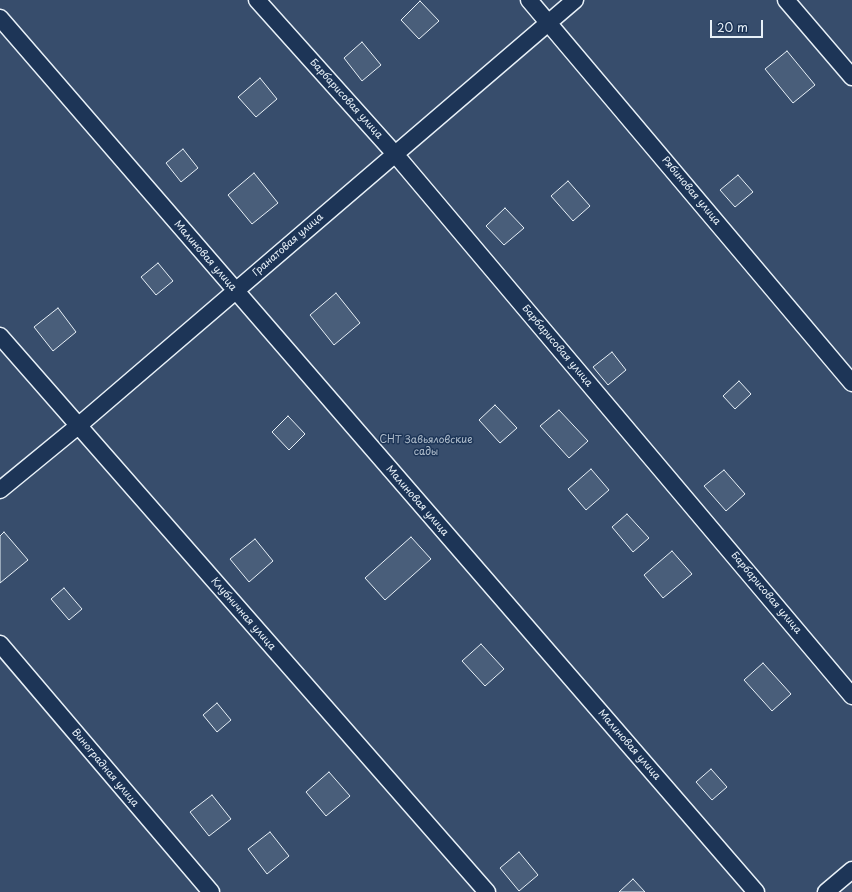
<!DOCTYPE html>
<html>
<head>
<meta charset="utf-8">
<style>
  body { margin:0 }
  #map { position:relative; width:852px; height:892px; overflow:hidden; background:#1d3557; font-family:"Playpen Sans",sans-serif }
  canvas { display:block }
  .scale { position:absolute; left:710px; top:20px; width:53px; height:18px; box-sizing:border-box; border:2px solid #e8f1f8; border-top:0; padding-left:5px; font-size:12px; line-height:14px; white-space:nowrap; color:#e8f1f8; -webkit-text-stroke:3px #1d3557; paint-order:stroke }
</style>
</head>
<body>
<div id="map">
<canvas width="852" height="892"></canvas>
<div class="scale">20 m</div>
</div>
<script>
const context = document.querySelector('canvas').getContext('2d');
context.lineJoin = 'round';
function fill(path, color) { context.fillStyle = color; context.fill(path, 'evenodd'); }
const shape = rows => new Path2D(rows.map(r => 'M' + r).join(''));
function stroke(path, color, width, dash) { context.strokeStyle = color; context.lineWidth = width; context.lineCap = dash ? 'butt' : 'round'; context.setLineDash(dash || []); context.stroke(path); }
function drawText(font, color, halo, rows, align = 'center') {
  context.font = font + ' "Playpen Sans",sans-serif'; context.lineWidth = 3; context.setLineDash([]); context.textBaseline = 'middle'; context.strokeStyle = halo; context.fillStyle = color; for (const [text, x, y, turn = 0] of rows) {
    context.save(); context.translate(x, y); context.rotate((+turn || 0) * Math.PI / 180); context.textAlign = isNaN(turn) ? turn : align; if (halo) context.strokeText(text, 0, 0); context.fillText(text, 0, 0); context.restore();
  }
}
fill(shape([
  [0,0,852,0,852,892,0,892]
]), '#374d6c');
const building = shape([
  [420,1,439,21,419,39,401,20,420,1],
  [362,42,381,65,362,81,344,58,362,42],
  [787,51,815,85,793,103,765,69,787,51],
  [260,78,277,99,256,117,238,97,260,78],
  [183,149,198,168,181,182,166,163,183,149],
  [254,173,278,203,252,224,228,195,254,173],
  [738,175,753,192,735,207,720,190,738,175],
  [568,181,590,206,573,221,551,196,568,181],
  [505,208,524,228,504,245,486,226,505,208],
  [158,263,173,281,156,295,141,277,158,263],
  [336,293,360,323,334,345,310,315,336,293],
  [58,308,76,332,53,351,34,327,58,308],
  [612,352,626,370,608,385,593,367,612,352],
  [739,381,751,394,735,409,723,396,739,381],
  [495,405,517,428,500,443,479,420,495,405],
  [559,410,588,441,569,458,540,426,559,410],
  [288,416,305,434,289,450,272,432,288,416],
  [591,469,609,490,586,510,568,489,591,469],
  [724,470,745,494,726,511,704,486,724,470],
  [627,514,649,538,633,552,612,527,627,514],
  [4,532,28,560,0,583,0,536,4,532],
  [411,537,431,559,385,600,365,578,411,537],
  [255,539,273,561,249,582,230,559,255,539],
  [672,551,692,574,663,598,644,575,672,551],
  [64,588,82,609,69,620,51,599,64,588],
  [481,644,504,669,485,686,462,661,481,644],
  [763,663,791,694,772,711,744,680,763,663],
  [217,703,231,720,217,732,203,715,217,703],
  [711,769,727,787,712,800,696,782,711,769],
  [329,772,350,796,326,816,306,792,329,772],
  [212,795,231,819,209,836,190,812,212,795],
  [270,832,289,856,267,874,248,849,270,832],
  [519,852,538,875,519,891,500,868,519,852],
  [633,879,645,892,619,892,633,879]
]);
fill(building, '#495e7a');
stroke(building, '#e8f1f8', 1);
const street = shape([
  [257,0,395,154,852,696],
  [529,0,852,383],
  [786,0,852,77],
  [0,18,756,892],
  [0,336,487,892],
  [0,490,78,426,575,0],
  [0,644,211,892],
  [826,892,852,870]
]);
stroke(street, '#e8f1f8', 19);
stroke(street, '#1d3557', 16);
drawText('10px', '#e8f1f8', '#1d3557', [
  ["Барбарисовая улица",346,99,48],
  ["Рябиновая улица",691,191,50],
  ["Гранатовая улица",288,245,-41],
  ["Малиновая улица",205,256,49],
  ["Барбарисовая улица",557,346,50],
  ["Малиновая улица",417,501,49],
  ["Барбарисовая улица",766,593,50],
  ["Клубничная улица",243,614,49],
  ["Малиновая улица",629,745,49],
  ["Виноградная улица",105,768,50]
]);
drawText('10px', '#b3c0ce', '#1d3557', [
  ["СНТ Завьяловские",426,440],
  ["сады",426,452]
]);
</script>
</body>
</html>
